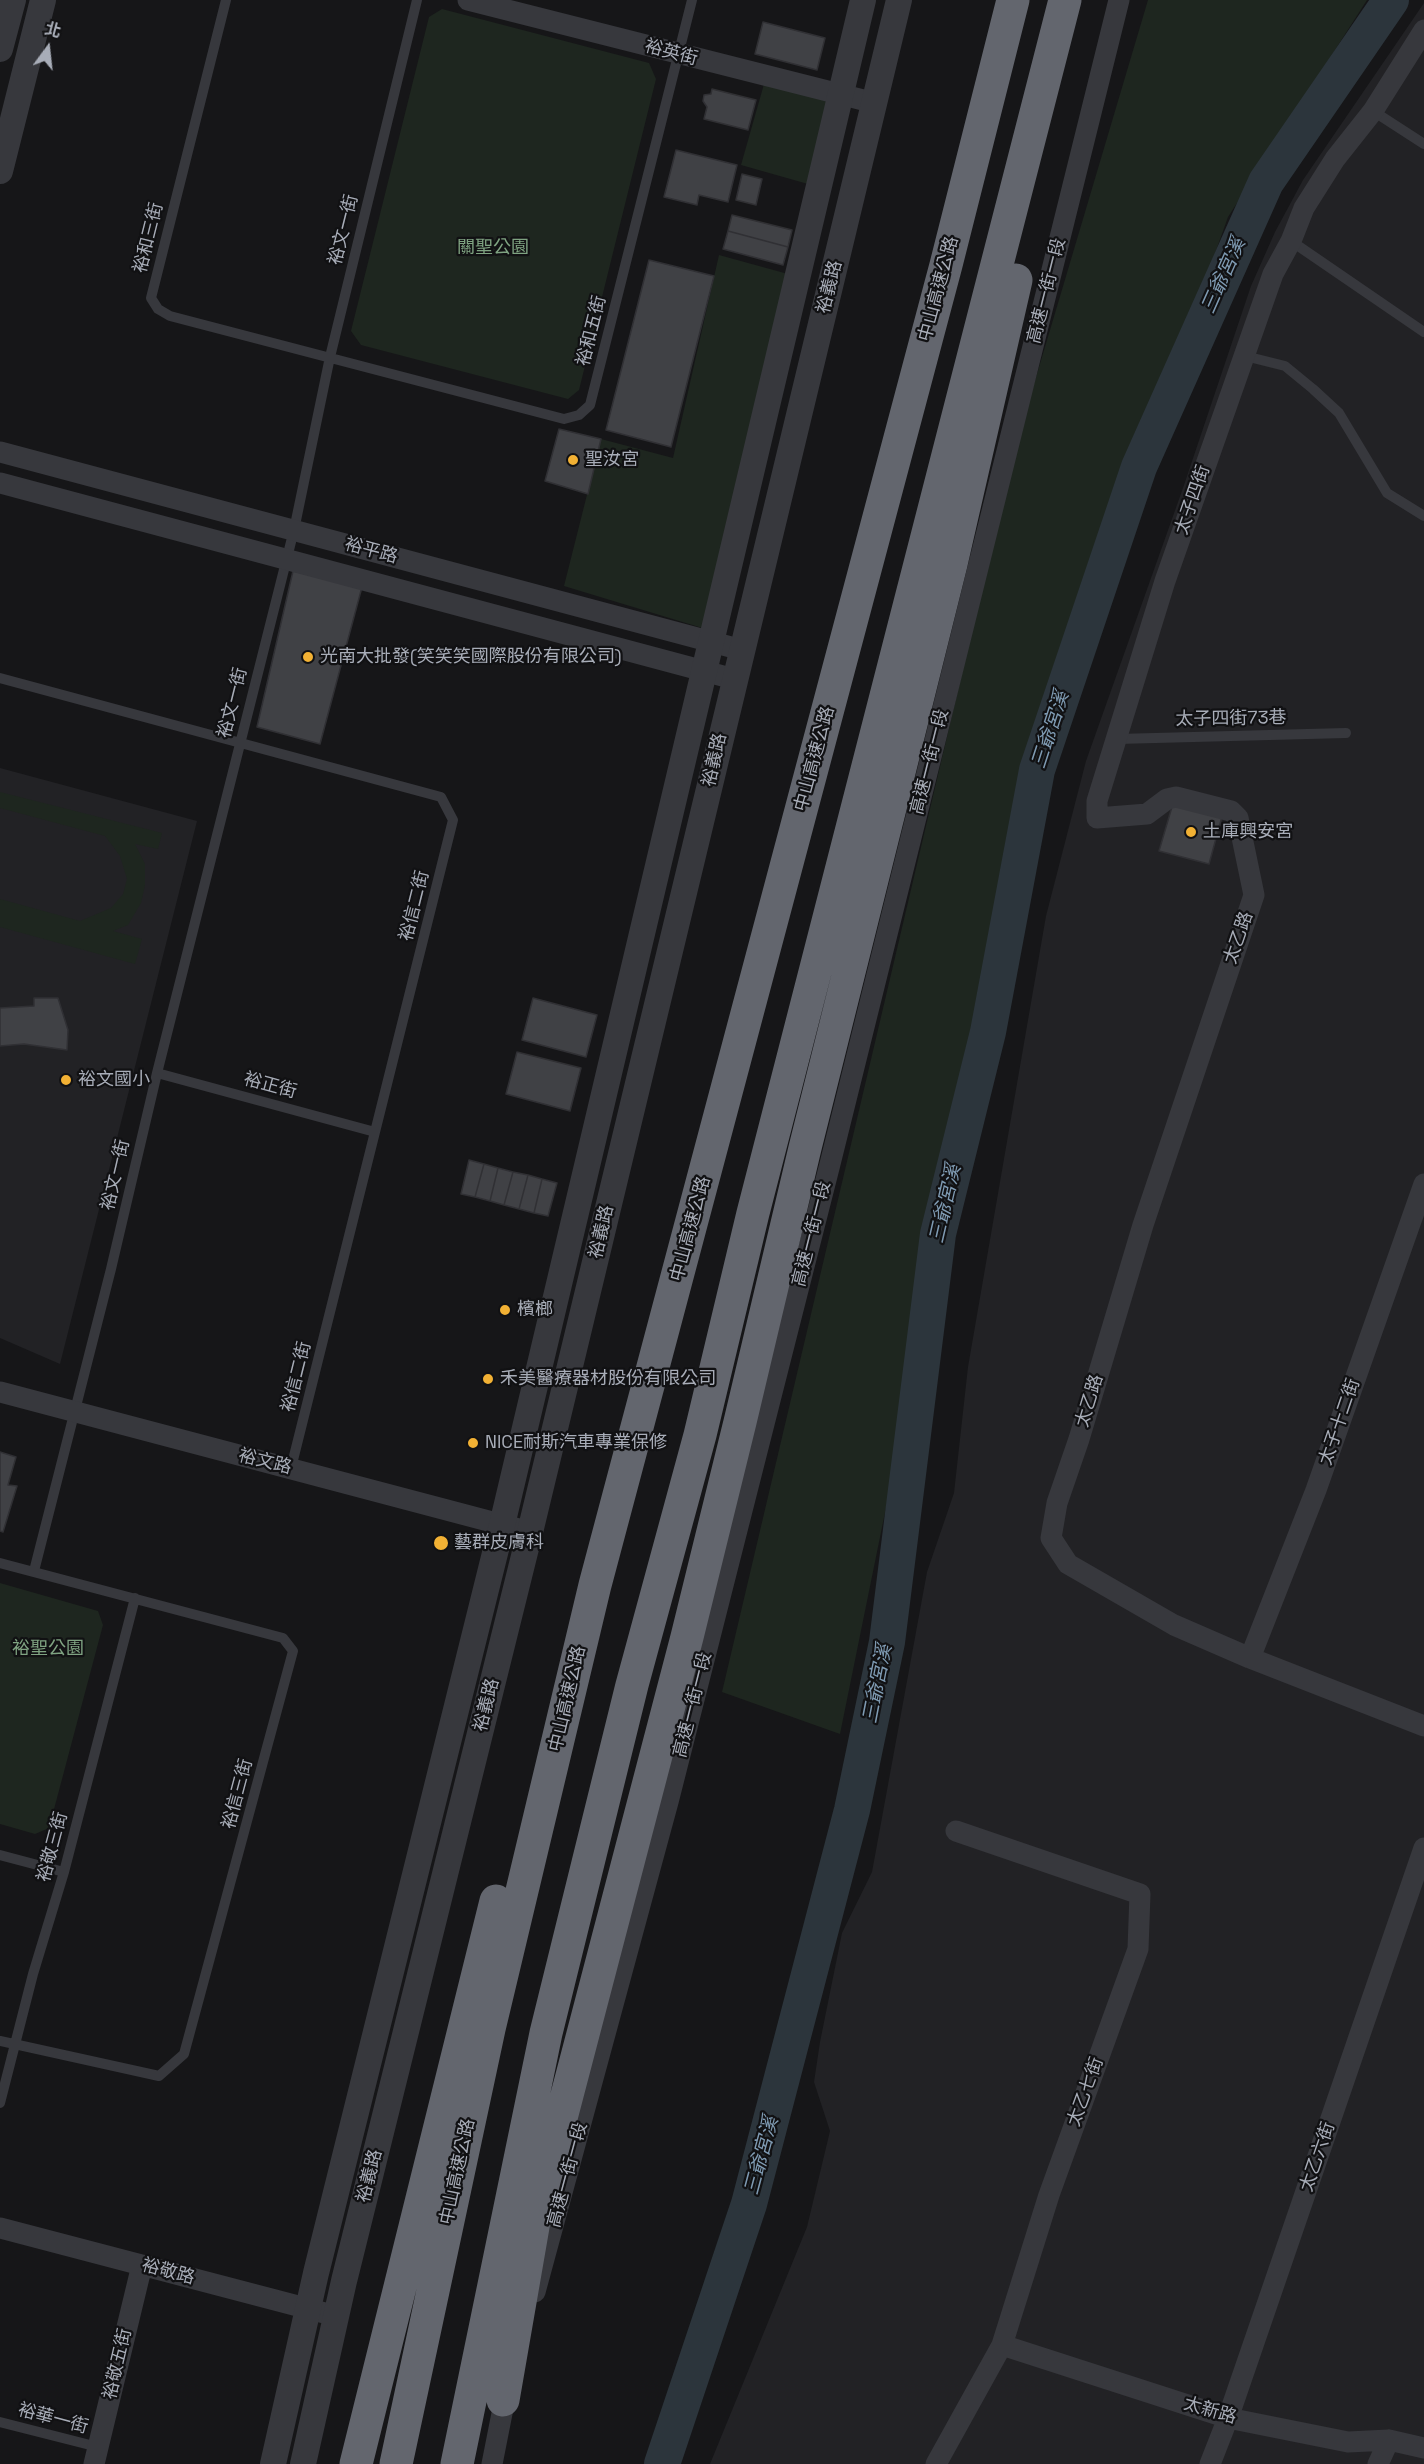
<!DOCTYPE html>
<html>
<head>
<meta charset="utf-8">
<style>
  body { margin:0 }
  #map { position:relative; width:1424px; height:2464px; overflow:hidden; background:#161618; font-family:"Space Grotesk","Noto Sans TC",sans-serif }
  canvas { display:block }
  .north { position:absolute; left:18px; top:18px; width:60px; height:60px; -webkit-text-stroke:4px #111113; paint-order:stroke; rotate:15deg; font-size:16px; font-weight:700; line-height:24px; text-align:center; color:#a8adb8 }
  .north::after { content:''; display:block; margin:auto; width:21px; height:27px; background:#a8adb8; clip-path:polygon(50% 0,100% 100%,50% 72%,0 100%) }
</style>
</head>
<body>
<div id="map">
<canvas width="1424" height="2464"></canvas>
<div class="north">北</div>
</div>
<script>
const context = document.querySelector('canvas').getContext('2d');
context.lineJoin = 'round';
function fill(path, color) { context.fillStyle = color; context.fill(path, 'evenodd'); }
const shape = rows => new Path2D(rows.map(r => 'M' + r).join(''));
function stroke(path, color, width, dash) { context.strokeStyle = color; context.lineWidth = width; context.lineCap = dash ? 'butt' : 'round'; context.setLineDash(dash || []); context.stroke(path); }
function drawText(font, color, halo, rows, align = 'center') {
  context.font = font + ' "Space Grotesk","Noto Sans TC",sans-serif'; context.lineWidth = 4.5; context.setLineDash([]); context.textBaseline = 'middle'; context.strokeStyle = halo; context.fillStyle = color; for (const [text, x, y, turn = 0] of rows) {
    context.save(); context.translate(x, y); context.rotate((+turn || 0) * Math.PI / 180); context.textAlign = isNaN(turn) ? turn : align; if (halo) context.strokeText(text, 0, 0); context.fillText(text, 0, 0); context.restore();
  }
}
fill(shape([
  [1424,3,1424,2464,710,2464,807,2227,830,2131,814,2082,820,2042,842,1933,872,1872,927,1572,954,1493,968,1367,1046,916,1086,761,1183,488,1251,286,1275,232,1303,180],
  [0,768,197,821,60,1364,0,1338]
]), '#222225');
fill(shape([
  [1148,0,1367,0,1228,217,1031,768,917,1355,840,1734,722,1692,1015,448],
  [442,9,649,63,656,79,579,390,568,399,361,345,351,331,429,17],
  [764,84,827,99,808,184,741,165],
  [719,255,788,274,709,630,564,586,601,439,673,458],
  [0,792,162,833,158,849,135,844,145,864,145,885,141,903,128,925,113,931,142,939,135,964,0,927,0,899,80,921,111,908,123,894,127,879,120,856,105,836,0,808],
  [0,1583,98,1611,103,1625,49,1828,35,1834,0,1824]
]), '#1e261f');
stroke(shape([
  [662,2464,749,2204,852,1810,887,1642,938,1234,988,1032,1037,770,1139,467,1266,182,1391,0]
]), '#2c353c', 36);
const building = shape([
  [763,22,825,38,817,70,755,54,763,22],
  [712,89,756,100,748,130,704,119,707,107,703,101,704,95,711,94,712,89],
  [676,150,737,165,728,202,699,195,697,205,664,197,676,150],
  [742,174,762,179,756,205,736,200,742,174],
  [732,215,792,230,788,247,728,231,732,215],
  [728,231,788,247,783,265,723,249,728,231],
  [649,260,714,276,671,447,606,430,649,260],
  [559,429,601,439,588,494,545,481,559,429],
  [293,571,362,587,320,744,257,727,293,571],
  [1174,800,1223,813,1209,864,1159,851,1174,800],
  [34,998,58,998,68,1030,67,1050,24,1044,0,1046,0,1008,34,1006,34,998],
  [533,998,597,1015,586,1057,522,1040,533,998],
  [517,1052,581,1068,570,1111,506,1094,517,1052],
  [469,1160,484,1164,475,1197,461,1194,469,1160],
  [484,1164,498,1168,490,1201,475,1197,484,1164],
  [498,1168,513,1172,504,1205,490,1201,498,1168],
  [513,1172,528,1175,519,1209,504,1205,513,1172],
  [528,1175,542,1179,534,1213,519,1209,528,1175],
  [542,1179,557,1183,548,1216,534,1213,542,1179],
  [0,1452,16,1457,8,1485,17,1486,3,1532,0,1531,0,1452]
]);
fill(building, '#404145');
stroke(building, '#303034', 1.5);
stroke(shape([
  [226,0,151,298,158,309,170,316,564,419,579,415,590,405,692,0],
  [1373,111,1424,144],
  [1291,241,1424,332],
  [1245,356,1285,366,1313,389,1339,413,1387,493,1424,516],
  [0,678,441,797,453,820,291,1468],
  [1117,739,1346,733],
  [157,1073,375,1132],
  [0,1563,283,1638,293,1651,184,2054,159,2076,0,2041],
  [34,1571,111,1269,157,1073,294,530,330,357,417,0],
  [0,1855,64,1872],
  [0,2103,33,1974,64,1872,135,1598],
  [0,2422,98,2447]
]), '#37383d', 10);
stroke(shape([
  [468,0,875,103],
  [1424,30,1373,111,1335,159,1304,208,1291,241,1273,274,1165,581,1097,801,1097,818,1147,814,1167,799,1176,797,1231,811,1238,818,1254,895,1143,1225,1079,1439,1057,1503,1051,1538,1068,1564,1174,1625,1250,1658,1424,1726],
  [0,452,742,650],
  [0,483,734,679],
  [0,1392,530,1532],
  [1250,1658,1316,1490,1424,1184],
  [0,2228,336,2316],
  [535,2292,668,1802,829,1168,1119,0],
  [1002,2345,1228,2418,1348,2442,1389,2440,1424,2448],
  [94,2464,142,2265],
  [492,2464,507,2388],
  [936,2464,1002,2345,1049,2195,1138,1949,1140,1894,956,1831],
  [1210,2464,1228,2418,1424,1848],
  [1378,2464,1389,2440]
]), '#37383d', 21);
stroke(shape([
  [0,49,13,0],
  [0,171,43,0],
  [273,2464,316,2273,502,1525,863,0],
  [303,2464,344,2281,530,1532,899,0]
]), '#37383d', 26);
stroke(shape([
  [503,2400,534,2221,687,1637,740,1422,805,1148,951,564,1016,280],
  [356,2464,496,1901],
  [396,2464,489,2029,595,1585,946,265,1013,0],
  [457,2464,546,2033,632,1685,700,1435,753,1213,1065,0]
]), '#63666e', 33);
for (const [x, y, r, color] of [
  [573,460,6,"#f2b134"],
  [308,657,6,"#f2b134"],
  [1191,832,6,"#f2b134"],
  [66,1080,6,"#f2b134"],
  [505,1310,6,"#f2b134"],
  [488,1379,6,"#f2b134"],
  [473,1443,6,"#f2b134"],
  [441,1543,8,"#f2b134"]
]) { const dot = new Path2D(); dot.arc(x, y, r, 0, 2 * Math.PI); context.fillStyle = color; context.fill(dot); stroke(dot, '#111113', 2); }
drawText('18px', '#a8adb8', '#111113', [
  ["裕英街",671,53,15],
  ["裕文一街",344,230,-76],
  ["裕和三街",149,238,-76],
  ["裕義路",830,287,-76],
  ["中山高速公路",939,289,-75],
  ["高速一街一段",1047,291,-76],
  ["裕和五街",592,331,-76],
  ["太子四街",1193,500,-71],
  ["裕平路",371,551,15],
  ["裕文一街",233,703,-76],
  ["太子四街73巷",1231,719,-1],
  ["中山高速公路",815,759,-75],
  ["裕義路",715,760,-77],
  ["高速一街一段",930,762,-76],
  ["裕信二街",415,906,-76],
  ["太乙路",1239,938,-71],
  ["裕正街",270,1086,15],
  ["裕文一街",116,1175,-77],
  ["中山高速公路",691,1229,-75],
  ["裕義路",602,1232,-77],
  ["高速一街一段",812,1234,-76],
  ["裕信二街",297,1377,-76],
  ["太乙路",1090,1401,-73],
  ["太子十二街",1340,1422,-71],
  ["裕文路",265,1462,14],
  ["中山高速公路",568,1699,-77],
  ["裕義路",487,1705,-76],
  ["高速一街一段",693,1705,-76],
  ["裕信三街",238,1794,-75],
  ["裕敬三街",53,1847,-75],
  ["太乙七街",1086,2092,-70],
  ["太乙六街",1318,2157,-71],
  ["中山高速公路",458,2172,-78],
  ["高速一街一段",568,2175,-75],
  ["裕義路",370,2176,-76],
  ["裕敬路",168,2272,15],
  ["裕敬五街",118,2364,-77],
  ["太新路",1210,2411,16],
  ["裕華一街",53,2419,15]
]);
drawText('18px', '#7fa381', '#111113', [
  ["關聖公園",493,248],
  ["裕聖公園",48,1649]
]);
drawText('18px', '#a8adb8', '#111113', [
  ["聖汝宮",585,460],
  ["光南大批發(笑笑笑國際股份有限公司)",320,657],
  ["土庫興安宮",1203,832],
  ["裕文國小",78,1080],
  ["檳榔",517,1310],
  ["禾美醫療器材股份有限公司",500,1379],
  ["NICE耐斯汽車專業保修",485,1443],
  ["藝群皮膚科",454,1543]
], 'left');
drawText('italic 20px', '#7f9bb3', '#111113', [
  ["三爺宮溪",1224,276,-66],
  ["三爺宮溪",1051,730,-72],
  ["三爺宮溪",946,1204,-77],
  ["三爺宮溪",878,1684,-79],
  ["三爺宮溪",762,2156,-75]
]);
</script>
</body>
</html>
